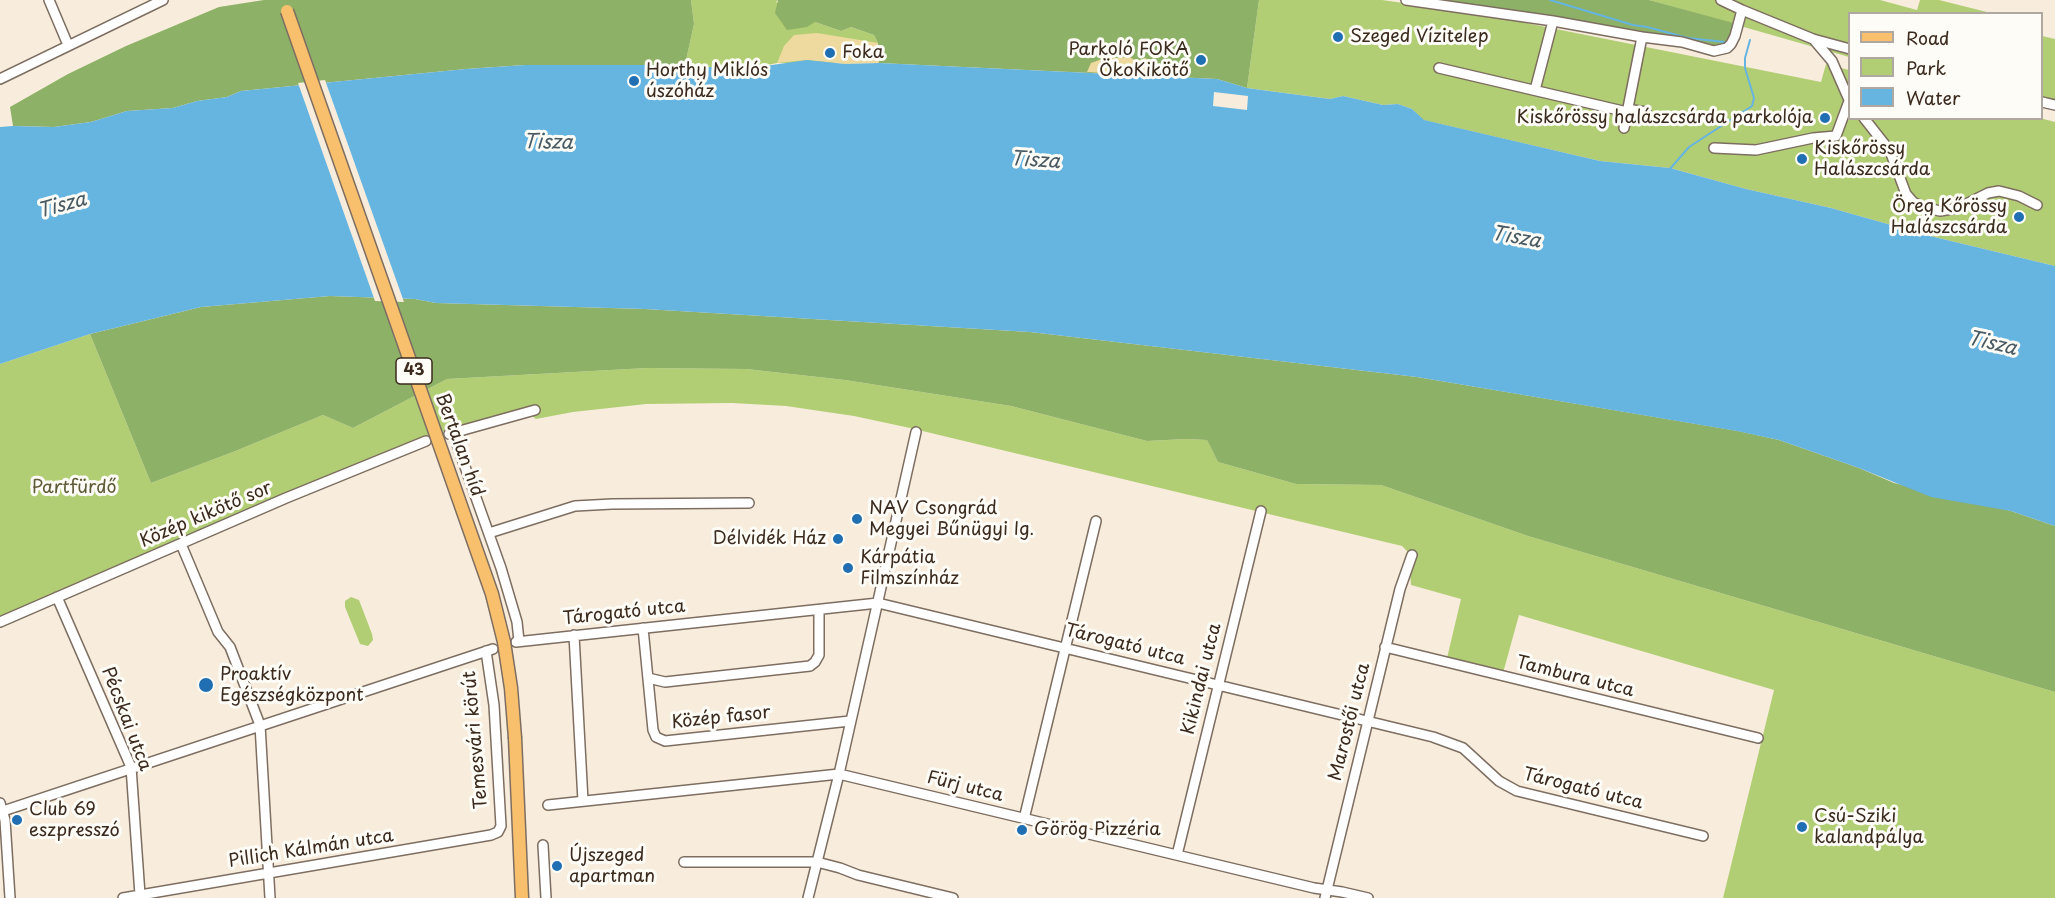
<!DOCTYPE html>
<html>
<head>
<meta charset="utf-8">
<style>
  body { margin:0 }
  #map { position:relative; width:2055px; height:898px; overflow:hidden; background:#f8eddd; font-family:"Playpen Sans",sans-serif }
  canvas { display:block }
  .legend { position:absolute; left:1848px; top:12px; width:195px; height:108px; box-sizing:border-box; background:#fdfcf7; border:2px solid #afa8a0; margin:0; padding:8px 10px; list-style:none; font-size:18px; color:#3b2a1e }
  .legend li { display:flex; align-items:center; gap:12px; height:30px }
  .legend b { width:30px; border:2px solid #afa8a0 }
</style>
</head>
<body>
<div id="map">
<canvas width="2055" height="898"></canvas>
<ul class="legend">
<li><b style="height:8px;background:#f8bf6c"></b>Road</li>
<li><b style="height:16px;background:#b2ce74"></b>Park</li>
<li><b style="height:16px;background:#66b4e0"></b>Water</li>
</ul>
</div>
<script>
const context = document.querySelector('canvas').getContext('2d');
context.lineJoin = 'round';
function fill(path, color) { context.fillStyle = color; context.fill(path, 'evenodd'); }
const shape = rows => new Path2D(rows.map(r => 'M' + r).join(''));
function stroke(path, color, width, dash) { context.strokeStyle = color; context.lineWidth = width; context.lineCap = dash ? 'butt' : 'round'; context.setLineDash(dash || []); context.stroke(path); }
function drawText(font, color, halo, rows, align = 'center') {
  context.font = font + ' "Playpen Sans",sans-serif'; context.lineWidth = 6; context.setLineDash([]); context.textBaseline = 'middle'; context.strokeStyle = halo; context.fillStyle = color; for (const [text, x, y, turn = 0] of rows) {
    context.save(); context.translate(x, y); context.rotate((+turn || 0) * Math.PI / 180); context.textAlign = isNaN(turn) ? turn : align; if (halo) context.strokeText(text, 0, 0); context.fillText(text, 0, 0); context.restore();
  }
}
fill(shape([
  [691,0,778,0,776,2,815,22,841,31,851,27,874,35,878,43,879,63,777,63,758,67,699,67,685,65,694,24],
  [1259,0,1382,0,1481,14,1821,82,1826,64,1849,70,1850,118,2040,118,2055,122,2055,266,1930,236,1831,208,1746,189,1670,168,1600,161,1423,120,1412,109,1398,104,1383,105,1343,96,1330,99,1247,88],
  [1649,0,1880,0,1917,10,1920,0,1939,0,1991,13,1850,14,1849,57],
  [2042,36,2055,39,2055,110,2042,106],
  [90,334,151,483,233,452,323,415,353,428,447,379,647,368,746,369,845,380,1011,406,1147,441,1186,439,1207,440,1218,462,1296,484,1381,485,1528,536,2055,692,2055,898,1723,898,1774,690,1519,615,1503,673,1447,658,1461,599,1411,585,1408,552,1402,546,910,428,854,416,786,406,732,403,646,404,573,412,536,419,523,409,462,425,417,440,0,618,0,364],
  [351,597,359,600,372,634,373,640,368,646,360,644,345,607,345,601]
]), '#b2ce74');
fill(shape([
  [264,0,691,0,694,24,685,65,525,65,466,69,241,91,227,97,197,101,173,108,127,111,91,122,54,127,13,126,10,107,68,74,126,46,219,7],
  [778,0,1259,0,1247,88,1217,79,879,63,878,43,874,35,851,27,841,31,815,22,807,27,787,30,775,13],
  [1421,0,1649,0,1737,24,1725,47,1716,48],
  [330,296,415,299,436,303,645,309,1030,332,1417,377,1738,431,1779,440,1859,468,1894,483,2011,511,2055,526,2055,692,1528,536,1381,485,1296,484,1218,462,1207,440,1186,439,1147,441,1011,406,845,380,746,369,647,368,447,379,353,428,323,415,233,452,151,483,90,334,201,307]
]), '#8db166');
fill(shape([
  [817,33,878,43,879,63,845,64,807,60,777,63,784,46,794,35],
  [1129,57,1137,61,1145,58,1172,70,1176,77,1087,72,1091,63,1102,59]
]), '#eeda9e');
fill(shape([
  [807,60,845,64,879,63,1217,79,1247,88,1269,91,1330,99,1343,96,1383,105,1398,104,1412,109,1424,120,1600,161,1670,168,1746,189,1831,208,1930,236,2055,266,2055,526,2011,511,1931,497,1859,468,1779,440,1737,431,1417,377,1030,332,645,309,436,303,415,299,330,296,201,307,90,334,0,364,0,127,13,126,54,127,91,122,127,111,173,108,197,101,227,97,241,91,466,69,525,65,685,65,699,67,758,67]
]), '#66b4e0');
fill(shape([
  [325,80,404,302,375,301,298,83],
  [1214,92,1248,96,1247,110,1213,106]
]), '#f8eddd');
stroke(shape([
  [1550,0,1633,25,1647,27,1688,38,1725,42],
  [1669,170,1689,147,1752,106,1754,98,1745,68,1745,58,1750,40]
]), '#66b4e0', 2);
const minor = shape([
  [49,0,68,45],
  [1406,0,1553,21,1642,37,1682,42,1714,51,1727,48,1731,44,1735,36,1742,10],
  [1721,0,1742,10,1813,39,1850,49],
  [1815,41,1832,61,1850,102],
  [1439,68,1627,112,1633,110,1646,112],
  [0,79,163,0],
  [1535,90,1553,21],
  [2042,102,2055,105],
  [1864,118,1890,151,1906,194,1913,202,1923,207,1940,211,1958,208,1988,193,1999,191,2019,196,2037,205],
  [1624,128,1642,37],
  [1714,148,1756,150,1813,138,1836,136,1849,101],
  [453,433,501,568,517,622,519,641],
  [449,434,535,410],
  [489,533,575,506,612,504,749,503],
  [181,544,218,632,230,647,260,725,270,898],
  [57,597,131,767,140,895],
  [0,622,286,498,426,441],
  [643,628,653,730,656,737,665,741,850,721],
  [574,635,583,801],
  [516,642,878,603,1433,737,1463,748,1499,781,1517,791,1703,836],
  [1385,647,1758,738],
  [648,678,665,682,810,666,815,662,819,655,819,610],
  [0,803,5,820,10,898],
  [548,805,839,774,1314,888,1342,892,1368,898],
  [0,812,493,649],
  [1024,819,1096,521],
  [543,845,546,898],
  [1177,855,1261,511],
  [684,862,817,862,840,868,858,875,953,898],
  [123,898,491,835,498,832,501,826,494,705,486,651],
  [808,898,839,774,916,432],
  [1325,898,1400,589,1412,555]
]);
const major = shape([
  [515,738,522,898]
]);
stroke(minor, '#7d6e61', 12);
stroke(major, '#7d6e61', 15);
stroke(minor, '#fff', 9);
stroke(major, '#f8bf6c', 12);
const majorBridge = shape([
  [287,11,492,594,504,642,511,688,515,738]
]);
stroke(majorBridge, '#7d6e61', 15, []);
stroke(majorBridge, '#f8bf6c', 12);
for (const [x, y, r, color] of [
  [1338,37,6,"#1f6fb2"],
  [830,53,6,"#1f6fb2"],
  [1201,60,6,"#1f6fb2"],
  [634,81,6,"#1f6fb2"],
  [1825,118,6,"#1f6fb2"],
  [1802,159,6,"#1f6fb2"],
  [2019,217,6,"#1f6fb2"],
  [857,519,6,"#1f6fb2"],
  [838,539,6,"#1f6fb2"],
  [848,568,6,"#1f6fb2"],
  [206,685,8,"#1f6fb2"],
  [17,820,6,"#1f6fb2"],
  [1802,827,6,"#1f6fb2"],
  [1022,830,6,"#1f6fb2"],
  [557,866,6,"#1f6fb2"]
]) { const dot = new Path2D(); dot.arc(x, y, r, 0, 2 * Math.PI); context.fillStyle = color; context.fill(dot); stroke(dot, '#fdfcf7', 2); }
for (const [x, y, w] of [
  [414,371,36]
]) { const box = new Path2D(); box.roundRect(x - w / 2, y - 13, w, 26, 4.5); context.fillStyle = '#fdfcf7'; context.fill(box); stroke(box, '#3b2a1e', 1.5); }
drawText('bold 16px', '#3b2a1e', null, [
  ["43",414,371]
]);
drawText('18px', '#3b2a1e', '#fdfcf7', [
  ["Szeged Vízitelep",1350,37],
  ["Parkoló FOKA",1189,50,"right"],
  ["ÖkoKikötő",1189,71,"right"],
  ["Foka",842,53],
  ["Horthy Miklós",646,71],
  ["úszóház",646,92],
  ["Kiskőrössy halászcsárda parkolója",1813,118,"right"],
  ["Kiskőrössy",1814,149],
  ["Halászcsárda",1814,170],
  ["Öreg Kőrössy",2007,207,"right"],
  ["Halászcsárda",2007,228,"right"],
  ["NAV Csongrád",869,509],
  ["Megyei Bűnügyi Ig.",869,530],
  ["Délvidék Ház",826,539,"right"],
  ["Kárpátia",860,558],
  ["Filmszínház",860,579],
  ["Proaktív",220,675],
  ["Egészségközpont",220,696],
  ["Club 69",29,810],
  ["eszpresszó",29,831],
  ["Csú-Sziki",1814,817],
  ["kalandpálya",1814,838],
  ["Görög Pizzéria",1034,830],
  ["Újszeged",569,856],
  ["apartman",569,877]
], 'left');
drawText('18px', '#3b2a1e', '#fdfcf7', [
  ["Bertalan híd",459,445,70],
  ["Közép kikötő sor",206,515,-23],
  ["Tárogató utca",624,613,-6],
  ["Tárogató utca",1125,645,14],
  ["Tambura utca",1575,677,14],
  ["Kikindai utca",1202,679,-76],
  ["Közép fasor",721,718,-6],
  ["Pécskai utca",126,719,69],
  ["Marostői utca",1350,722,-76],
  ["Temesvári körút",476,740,-95],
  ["Fürj utca",965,787,14],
  ["Tárogató utca",1583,789,14],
  ["Pillich Kálmán utca",311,849,-9]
]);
drawText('18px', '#5f5b38', '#fdfcf7', [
  ["Partfürdő",74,488]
]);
drawText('italic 20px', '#4a5a62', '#fdfcf7', [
  ["Tisza",548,143,1],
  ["Tisza",1035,161,4],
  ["Tisza",62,206,-15],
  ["Tisza",1516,238,10],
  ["Tisza",1992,344,13]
]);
</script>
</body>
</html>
